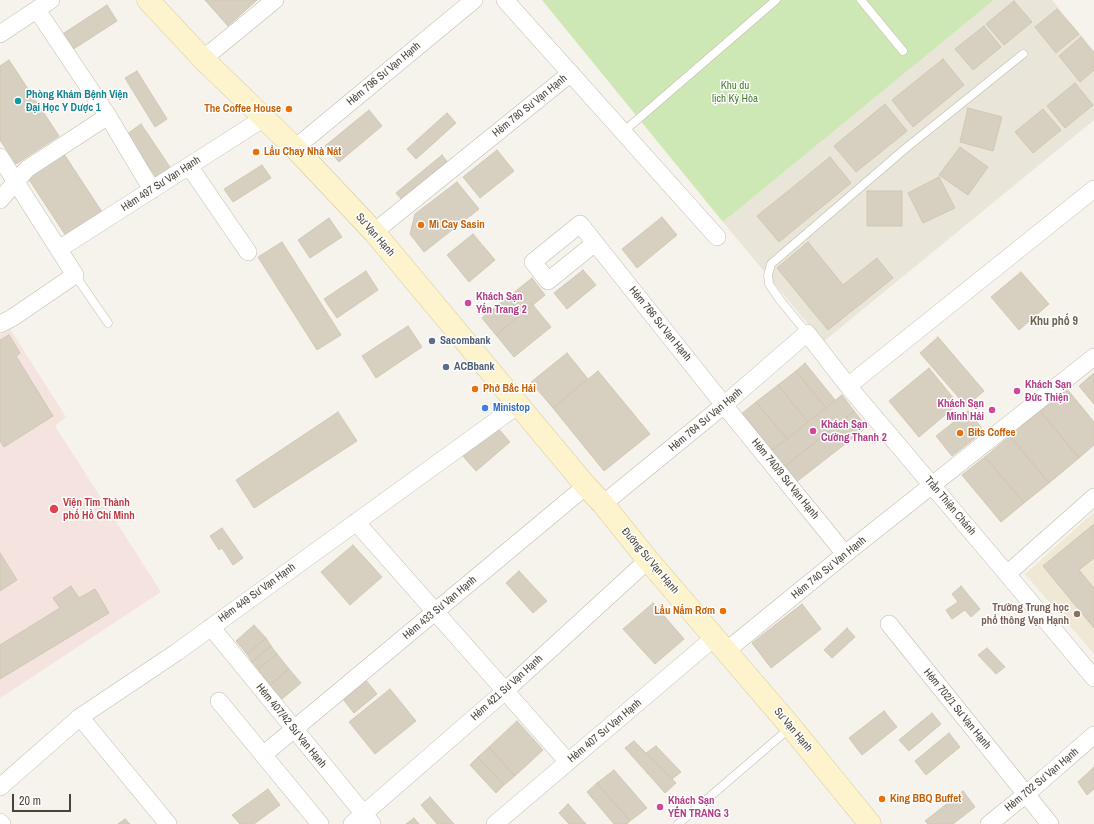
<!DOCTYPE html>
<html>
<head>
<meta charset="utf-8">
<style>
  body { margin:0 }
  #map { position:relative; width:1094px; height:824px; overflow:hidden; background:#f5f3eb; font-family:"Archivo Narrow",sans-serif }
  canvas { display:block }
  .scale { position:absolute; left:12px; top:794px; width:59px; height:18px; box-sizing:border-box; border:2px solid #494439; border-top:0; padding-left:5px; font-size:12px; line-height:14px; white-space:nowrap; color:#494439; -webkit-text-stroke:3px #fff; paint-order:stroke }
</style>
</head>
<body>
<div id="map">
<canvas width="1094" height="824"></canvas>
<div class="scale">20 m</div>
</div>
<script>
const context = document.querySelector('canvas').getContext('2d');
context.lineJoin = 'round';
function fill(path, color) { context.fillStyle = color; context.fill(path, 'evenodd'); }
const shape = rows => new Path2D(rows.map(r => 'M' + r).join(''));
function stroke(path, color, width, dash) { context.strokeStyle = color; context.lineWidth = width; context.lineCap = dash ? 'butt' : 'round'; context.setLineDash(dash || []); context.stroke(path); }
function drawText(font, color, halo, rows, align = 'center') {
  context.font = font + ' "Archivo Narrow",sans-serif'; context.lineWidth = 3; context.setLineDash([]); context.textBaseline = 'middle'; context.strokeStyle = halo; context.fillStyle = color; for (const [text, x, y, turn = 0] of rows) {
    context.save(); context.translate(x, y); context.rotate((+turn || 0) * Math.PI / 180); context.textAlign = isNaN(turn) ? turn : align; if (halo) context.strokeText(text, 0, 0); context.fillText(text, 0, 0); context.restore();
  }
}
fill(shape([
  [994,0,1052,0,1094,51,1094,120,823,342,723,222]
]), '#e9e5d9');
fill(shape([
  [1094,512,1094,654,1025,574]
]), '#eee8d5');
fill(shape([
  [10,329,66,417,55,426,161,592,0,698,0,334]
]), '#f5e3df');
fill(shape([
  [542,0,994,0,723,222]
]), '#cee8b5');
const building = shape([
  [205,0,257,0,228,26,205,0],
  [1014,1,1032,22,1004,45,986,24,1014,1],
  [107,5,117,21,72,50,61,35,107,5],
  [1057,9,1079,34,1056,53,1035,27,1057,9],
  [984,26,1001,47,973,70,955,49,984,26],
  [1081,37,1094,53,1094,70,1080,82,1059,56,1081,37],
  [943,59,964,85,913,127,892,100,943,59],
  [9,60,59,136,16,164,0,140,0,66,9,60],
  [137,71,167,119,155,127,125,78,137,71],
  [1075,83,1093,105,1065,128,1047,106,1075,83],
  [885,104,907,131,856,172,834,146,885,104],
  [968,108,1002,117,993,151,960,142,968,108],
  [1043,109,1061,130,1033,153,1015,132,1043,109],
  [369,110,382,126,339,162,325,146,369,110],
  [447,113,456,123,416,159,407,149,447,113],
  [141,124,174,173,160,183,127,134,141,124],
  [960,147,988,167,968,195,939,175,960,147],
  [497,150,514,171,480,198,463,177,497,150],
  [64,154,102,212,66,236,28,178,64,154],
  [442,155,449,164,403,201,396,193,442,155],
  [830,157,851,183,779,242,757,216,830,157],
  [262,165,271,178,233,202,224,189,262,165],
  [939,177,955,208,923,223,908,193,939,177],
  [457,182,479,209,424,252,410,234,415,214,457,182],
  [867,191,902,191,902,226,867,226,867,191],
  [662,217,677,235,637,268,622,249,662,217],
  [329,218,342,237,310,258,298,240,329,218],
  [473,234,495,260,469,282,447,255,473,234],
  [282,242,341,335,317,350,258,257,282,242],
  [808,242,843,285,877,258,893,278,828,330,777,268,808,242],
  [583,270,596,285,567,309,554,293,583,270],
  [366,271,378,290,337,318,324,299,366,271],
  [1021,272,1049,304,1019,330,991,297,1021,272],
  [532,278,545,295,496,335,482,318,532,278],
  [533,305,551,327,514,357,496,335,533,305],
  [408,326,422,347,376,378,362,356,408,326],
  [9,335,20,353,16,356,53,416,4,447,0,441,0,340,9,335],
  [938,337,984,391,966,406,920,353,938,337],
  [567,353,588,379,553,408,531,382,567,353],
  [805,363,835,400,826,408,796,371,805,363],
  [929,368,958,404,919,437,889,401,929,368],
  [598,371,650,434,604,471,553,408,598,371],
  [796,371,826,408,808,422,778,385,796,371],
  [1094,373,1094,404,1079,386,1094,373],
  [778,385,808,422,787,439,756,402,778,385],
  [1067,389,1094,422,1094,445,1079,458,1040,411,1067,389],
  [842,395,854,411,783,468,770,452,842,395],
  [756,402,787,439,770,452,740,415,756,402],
  [854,411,867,427,795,483,783,468,854,411],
  [968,411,984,431,952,456,936,436,968,411],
  [1040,411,1079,458,1049,483,1010,436,1040,411],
  [338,412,357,441,254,508,236,480,338,412],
  [496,426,510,442,476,471,462,455,496,426],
  [1010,436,1049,483,1024,503,985,457,1010,436],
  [985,457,1024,503,1001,522,962,475,985,457],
  [1094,524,1094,558,1079,570,1094,588,1094,628,1043,566,1094,524],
  [222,528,243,558,233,565,222,548,219,550,210,536,222,528],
  [353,545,382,577,350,605,321,572,353,545],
  [0,553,17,580,0,591,0,553],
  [519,571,547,601,533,613,506,583,519,571],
  [71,586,79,598,95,589,109,613,0,679,0,645,60,608,53,598,71,586],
  [961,586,980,609,971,617,965,610,952,619,946,610,958,602,952,594,961,586],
  [653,603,684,639,655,664,623,629,653,603],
  [802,604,821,629,771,668,752,643,802,604],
  [254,625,266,638,247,654,236,641,254,625],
  [847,628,855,637,832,658,824,650,847,628],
  [266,638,271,646,252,662,247,654,266,638],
  [271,646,277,654,258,669,252,662,271,646],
  [987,648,1005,667,996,674,978,655,987,648],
  [277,654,289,669,270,685,258,669,277,654],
  [289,669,301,683,282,699,270,685,289,669],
  [365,679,377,694,354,713,342,698,365,679],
  [390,689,416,721,375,754,349,722,390,689],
  [884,711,897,727,862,755,849,738,884,711],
  [932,713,941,724,909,751,899,740,932,713],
  [517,721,543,750,515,776,489,747,517,721],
  [949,733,960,747,926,775,915,761,949,733],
  [634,741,676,783,665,793,625,748,634,741],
  [656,746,681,772,672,779,646,753,656,746],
  [489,747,515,776,504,785,478,757,489,747],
  [478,757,504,785,496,793,470,765,478,757],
  [1094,767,1094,789,1087,795,1078,782,1094,767],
  [614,770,647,808,630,821,597,783,614,770],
  [597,783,630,821,627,824,614,824,587,792,597,783],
  [268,789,280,805,254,824,240,824,232,815,268,789],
  [963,791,975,807,953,824,928,824,925,821,963,791],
  [430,797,454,824,437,824,421,805,430,797],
  [568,804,586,824,569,824,559,813,568,804],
  [414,818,419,824,406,824,414,818],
  [125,819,130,824,118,824,125,819]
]);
fill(building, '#d7cfc0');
stroke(building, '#d1c7b4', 1);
const lane = shape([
  [861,0,903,51],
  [623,132,776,0],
  [75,275,108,323],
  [807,333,780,300,769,284,768,275,771,264,906,148,1023,54],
  [678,824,791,727]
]);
const street = shape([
  [505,0,717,237],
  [37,10,108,116],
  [0,34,51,0],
  [203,59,275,0],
  [295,148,474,0],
  [0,157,75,275,12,318,0,324],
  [189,166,248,252],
  [0,200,27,169,108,116,152,190],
  [374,232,571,73],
  [595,243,548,281,533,262,580,224,724,405,845,554],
  [59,249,264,118],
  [848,386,1094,189],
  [603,504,724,405,807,333,848,386,1007,574,1094,678],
  [356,522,568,762],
  [1007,574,1094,497],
  [889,624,1050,824],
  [211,627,372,824],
  [726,651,845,554,1094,357],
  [219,701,320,824],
  [80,717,168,824],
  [263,755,586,486],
  [0,787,80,717,177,652,518,405],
  [0,822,2,824],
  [352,824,505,691,648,560],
  [495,824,715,637],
  [989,824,1025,795,1094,735]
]);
const secondary = shape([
  [148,0,203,59,295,148,374,232,586,486,603,504,648,560,791,727,870,824]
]);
stroke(lane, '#c1bbad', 9);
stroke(street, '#c1bbad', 18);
stroke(secondary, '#d4c89b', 23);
stroke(lane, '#fff', 8);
stroke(street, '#fff', 17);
stroke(secondary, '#fdf4cd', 22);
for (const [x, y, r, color] of [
  [18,101,4,"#0f9aa8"],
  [289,109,4,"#e8710a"],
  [256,152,4,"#e8710a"],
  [421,225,4,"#e8710a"],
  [468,303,4,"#d1479c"],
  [432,341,4,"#5c6f8a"],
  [446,367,4,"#5c6f8a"],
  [475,389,4,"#e8710a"],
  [1017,391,4,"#d1479c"],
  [485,408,4,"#3f7fe0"],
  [992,410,4,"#d1479c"],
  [813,431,4,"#d1479c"],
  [960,433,4,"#e8710a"],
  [54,509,5,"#e0444e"],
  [723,611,4,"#e8710a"],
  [1077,614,4,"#8d6e63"],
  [882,799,4,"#e8710a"],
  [660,807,4,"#d1479c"]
]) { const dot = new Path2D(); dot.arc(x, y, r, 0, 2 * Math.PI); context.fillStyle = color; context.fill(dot); stroke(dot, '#fff', 1.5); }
drawText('11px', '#494439', '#fff', [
  ["Hẻm 796 Sư Vạn Hạnh",384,74,-40],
  ["Hẻm 780 Sư Vạn Hạnh",530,106,-39],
  ["Hẻm 497 Sư Vạn Hạnh",161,184,-33],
  ["Sư Vạn Hạnh",375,235,49],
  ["Hẻm 766 Sư Vạn Hạnh",660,324,51],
  ["Hẻm 764 Sư Vạn Hạnh",706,420,-40],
  ["Hẻm 740/9 Sư Vạn Hạnh",785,479,51],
  ["Trần Thiện Chánh",950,506,50],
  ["Đường Sư Vạn Hạnh",650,561,50],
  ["Hẻm 740 Sư Vạn Hạnh",829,568,-39],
  ["Hẻm 449 Sư Vạn Hạnh",257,593,-36],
  ["Hẻm 433 Sư Vạn Hạnh",440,608,-40],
  ["Hẻm 421 Sư Vạn Hạnh",507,688,-42],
  ["Hẻm 702/1 Sư Vạn Hạnh",957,709,51],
  ["Hẻm 407/42 Sư Vạn Hạnh",291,726,51],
  ["Sư Vạn Hạnh",793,730,50],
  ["Hẻm 407 Sư Vạn Hạnh",605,731,-40],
  ["Hẻm 702 Sư Vạn Hạnh",1042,780,-40]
]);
drawText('11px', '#467b2c', '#fff', [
  ["Khu du",735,86],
  ["lịch Kỳ Hòa",735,99]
]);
drawText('bold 11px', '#0d838f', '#fff', [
  ["Phòng Khám Bệnh Viện",26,95],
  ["Đại Học Y Dược 1",26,108]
], 'left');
drawText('bold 11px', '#c56008', '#fff', [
  ["The Coffee House",281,109,"right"],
  ["Lẩu Chay Nhà Nát",264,152],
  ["Mì Cay Sasin",429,225],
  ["Phở Bắc Hải",483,389],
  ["Bits Coffee",968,433],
  ["Lẩu Nấm Rơm",715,611,"right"],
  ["King BBQ Buffet",890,799]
], 'left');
drawText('bold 11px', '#b23c85', '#fff', [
  ["Khách Sạn",476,297],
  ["Yến Trang 2",476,310],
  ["Khách Sạn",1025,385],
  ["Đức Thiện",1025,398],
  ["Khách Sạn",984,404,"right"],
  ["Minh Hải",984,417,"right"],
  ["Khách Sạn",821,425],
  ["Cường Thanh 2",821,438],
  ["Khách Sạn",668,801],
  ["YẾN TRANG 3",668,814]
], 'left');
drawText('bold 11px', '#4e5e75', '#fff', [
  ["Sacombank",440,341],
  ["ACBbank",454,367]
], 'left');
drawText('bold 11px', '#366cbe', '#fff', [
  ["Ministop",493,408]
], 'left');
drawText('bold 11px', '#be3a42', '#fff', [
  ["Viện Tim Thành",63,503],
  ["phố Hồ Chí Minh",63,516]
], 'left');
drawText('bold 11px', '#785e54', '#fff', [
  ["Trường Trung học",1069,608],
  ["phổ thông Vạn Hạnh",1069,621]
], 'right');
drawText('bold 12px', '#6c6250', '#fff', [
  ["Khu phố 9",1054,322]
]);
</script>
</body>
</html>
